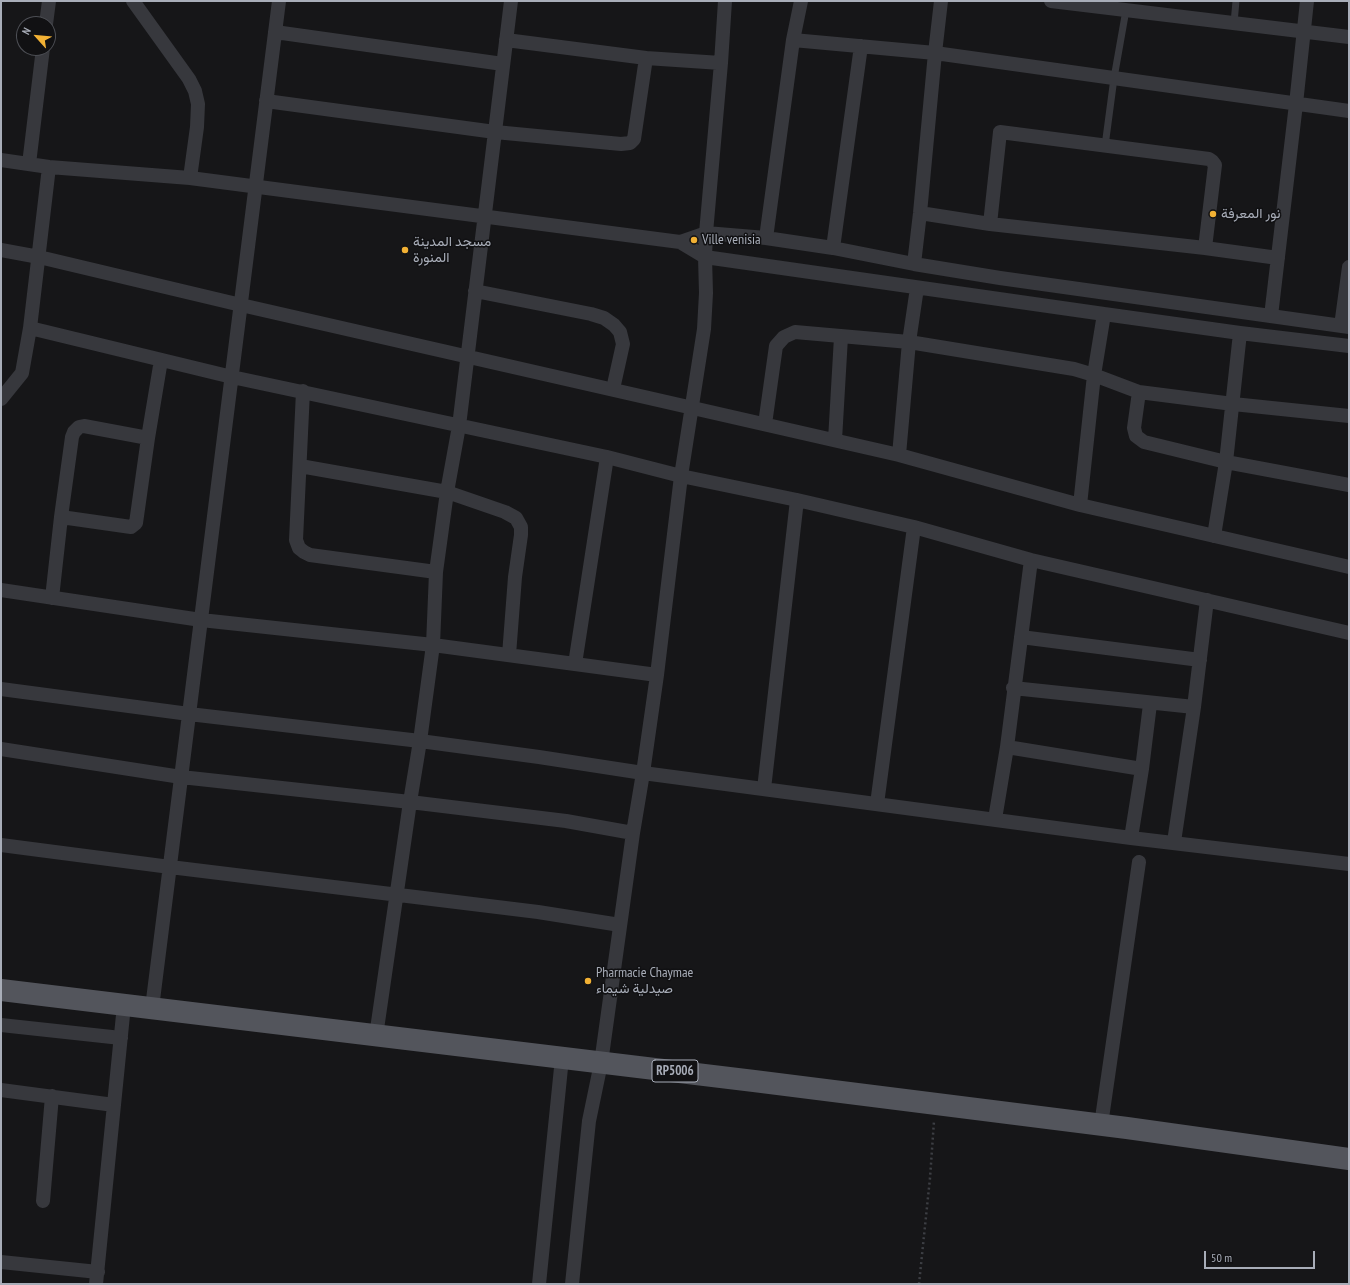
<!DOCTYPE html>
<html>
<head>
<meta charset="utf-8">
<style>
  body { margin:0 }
  #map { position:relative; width:1350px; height:1285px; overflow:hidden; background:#161618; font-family:"PT Sans Narrow",sans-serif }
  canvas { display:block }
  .frame { position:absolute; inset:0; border:2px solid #a8adb8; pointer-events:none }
  .north { position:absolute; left:16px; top:16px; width:40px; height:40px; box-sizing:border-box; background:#111113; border:1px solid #4d4f55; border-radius:50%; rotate:297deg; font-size:11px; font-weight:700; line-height:16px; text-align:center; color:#a8adb8 }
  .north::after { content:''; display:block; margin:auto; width:14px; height:18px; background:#f2b134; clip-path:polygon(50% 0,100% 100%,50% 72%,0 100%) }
  .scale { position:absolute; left:1204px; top:1251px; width:111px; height:18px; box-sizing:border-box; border:2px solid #a8adb8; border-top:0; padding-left:5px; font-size:12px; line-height:14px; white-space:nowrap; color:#a8adb8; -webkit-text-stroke:3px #111113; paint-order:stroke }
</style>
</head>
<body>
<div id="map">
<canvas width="1350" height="1285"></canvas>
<div class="frame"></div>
<div class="north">N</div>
<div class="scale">50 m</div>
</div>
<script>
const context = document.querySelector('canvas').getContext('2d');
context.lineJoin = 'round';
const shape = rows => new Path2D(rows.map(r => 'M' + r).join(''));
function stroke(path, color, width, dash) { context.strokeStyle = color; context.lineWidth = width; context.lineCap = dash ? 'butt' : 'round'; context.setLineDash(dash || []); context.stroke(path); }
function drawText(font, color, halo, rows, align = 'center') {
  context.font = font + ' "PT Sans Narrow",Vazirmatn,sans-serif'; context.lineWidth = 3; context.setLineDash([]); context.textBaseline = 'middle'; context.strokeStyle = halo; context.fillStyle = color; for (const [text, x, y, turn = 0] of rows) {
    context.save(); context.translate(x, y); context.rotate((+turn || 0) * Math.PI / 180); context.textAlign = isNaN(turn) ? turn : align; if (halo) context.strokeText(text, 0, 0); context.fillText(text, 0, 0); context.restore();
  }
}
stroke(shape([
  [919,1284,930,1178,934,1121]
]), '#3d3f44', 2.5, [2, 3]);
stroke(shape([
  [1234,23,1236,1],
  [1105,146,1114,78,1126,10]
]), '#37383d', 7);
stroke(shape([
  [133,1,189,79,195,91,198,104,197,127,190,178],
  [1051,1,1349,37],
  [46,24,49,1],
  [275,32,503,64],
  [506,40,646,58,721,63],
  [793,40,935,53,1349,111],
  [266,101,495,132,621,144,630,143,634,139,646,58],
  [1,160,49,167,190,178,680,242,705,257,1104,314,1240,333,1349,346],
  [29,164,43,48],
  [920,213,990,224,1205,248,1278,258],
  [990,224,1000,132,1209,159,1212,161,1215,165,1205,248],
  [766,238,793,40,801,1],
  [680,242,706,233,766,238,833,248,914,264,1000,278,1349,327],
  [833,248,861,46],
  [1,250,39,257,241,305,899,455,1080,505,1349,567],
  [914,264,920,213,935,53,941,1],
  [475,291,591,314,604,318,614,325,620,332,623,344,613,389],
  [1271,316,1296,104,1307,1],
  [1341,326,1349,267],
  [30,328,232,377,607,457,681,476,797,500,914,527,1031,560,1349,633],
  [303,391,296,540,299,548,304,552,310,555,436,572],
  [1139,392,1134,428,1136,436,1144,442,1226,462,1349,485],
  [1,399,22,373,30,328,49,167],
  [765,424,776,346,784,337,795,332,909,342,1074,369,1094,375,1139,392,1233,404,1349,416],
  [835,440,841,337],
  [899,455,909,342,917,288],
  [300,466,447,492,505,512,516,518,521,527,521,535,515,577,509,655],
  [1080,505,1094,375,1104,314],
  [61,517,131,527,136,523,148,438,161,360],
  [1214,536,1226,462,1240,333],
  [1,590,201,620,433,645,657,675],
  [52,598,61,517,72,437,74,432,79,427,84,426,148,438],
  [1021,637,1200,660],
  [575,664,607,457],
  [1013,688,1194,707],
  [1,689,189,714,420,741,539,757,643,773,1131,838,1349,864],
  [1007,747,1142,769],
  [1,749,181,777,410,802,566,821,633,833],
  [764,789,797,500],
  [877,804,914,527],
  [995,819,1007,747,1031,560],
  [1131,838,1142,769,1150,704],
  [1174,842,1194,707,1207,600],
  [1,845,170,867,538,912,620,925],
  [152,1008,279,1],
  [1,1025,121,1038],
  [376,1036,410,802,420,741,433,645,436,572,447,492,459,426,511,1],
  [1,1090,114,1105],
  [1101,1125,1139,862],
  [43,1201,52,1096],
  [1,1262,98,1272],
  [96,1284,124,1005],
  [539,1284,562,1058],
  [572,1284,589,1121,601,1063,633,833,643,773,657,675,681,476,704,329,706,293,705,257,706,233,721,63,725,1]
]), '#37383d', 14);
stroke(shape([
  [1,990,754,1081,1127,1128,1349,1159]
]), '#53555c', 22);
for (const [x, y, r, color] of [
  [1213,214,4,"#f2b134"],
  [694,240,4,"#f2b134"],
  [405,250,4,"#f2b134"],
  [588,981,4,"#f2b134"]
]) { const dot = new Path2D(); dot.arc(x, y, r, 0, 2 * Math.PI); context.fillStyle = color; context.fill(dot); stroke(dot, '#111113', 1.5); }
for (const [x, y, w] of [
  [675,1071,46]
]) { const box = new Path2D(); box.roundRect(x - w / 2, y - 11, w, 22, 3); context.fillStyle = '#111113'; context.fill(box); stroke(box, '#a8adb8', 1); }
drawText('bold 13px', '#a8adb8', null, [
  ["RP5006",675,1071]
]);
drawText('14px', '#a8adb8', '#111113', [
  ["نور المعرفة",1221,214],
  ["Ville venisia",702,240],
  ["مسجد المدينة",413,242],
  ["المنورة",413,258],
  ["Pharmacie Chaymae",596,973],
  ["صيدلية شيماء",596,989]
], 'left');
</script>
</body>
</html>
